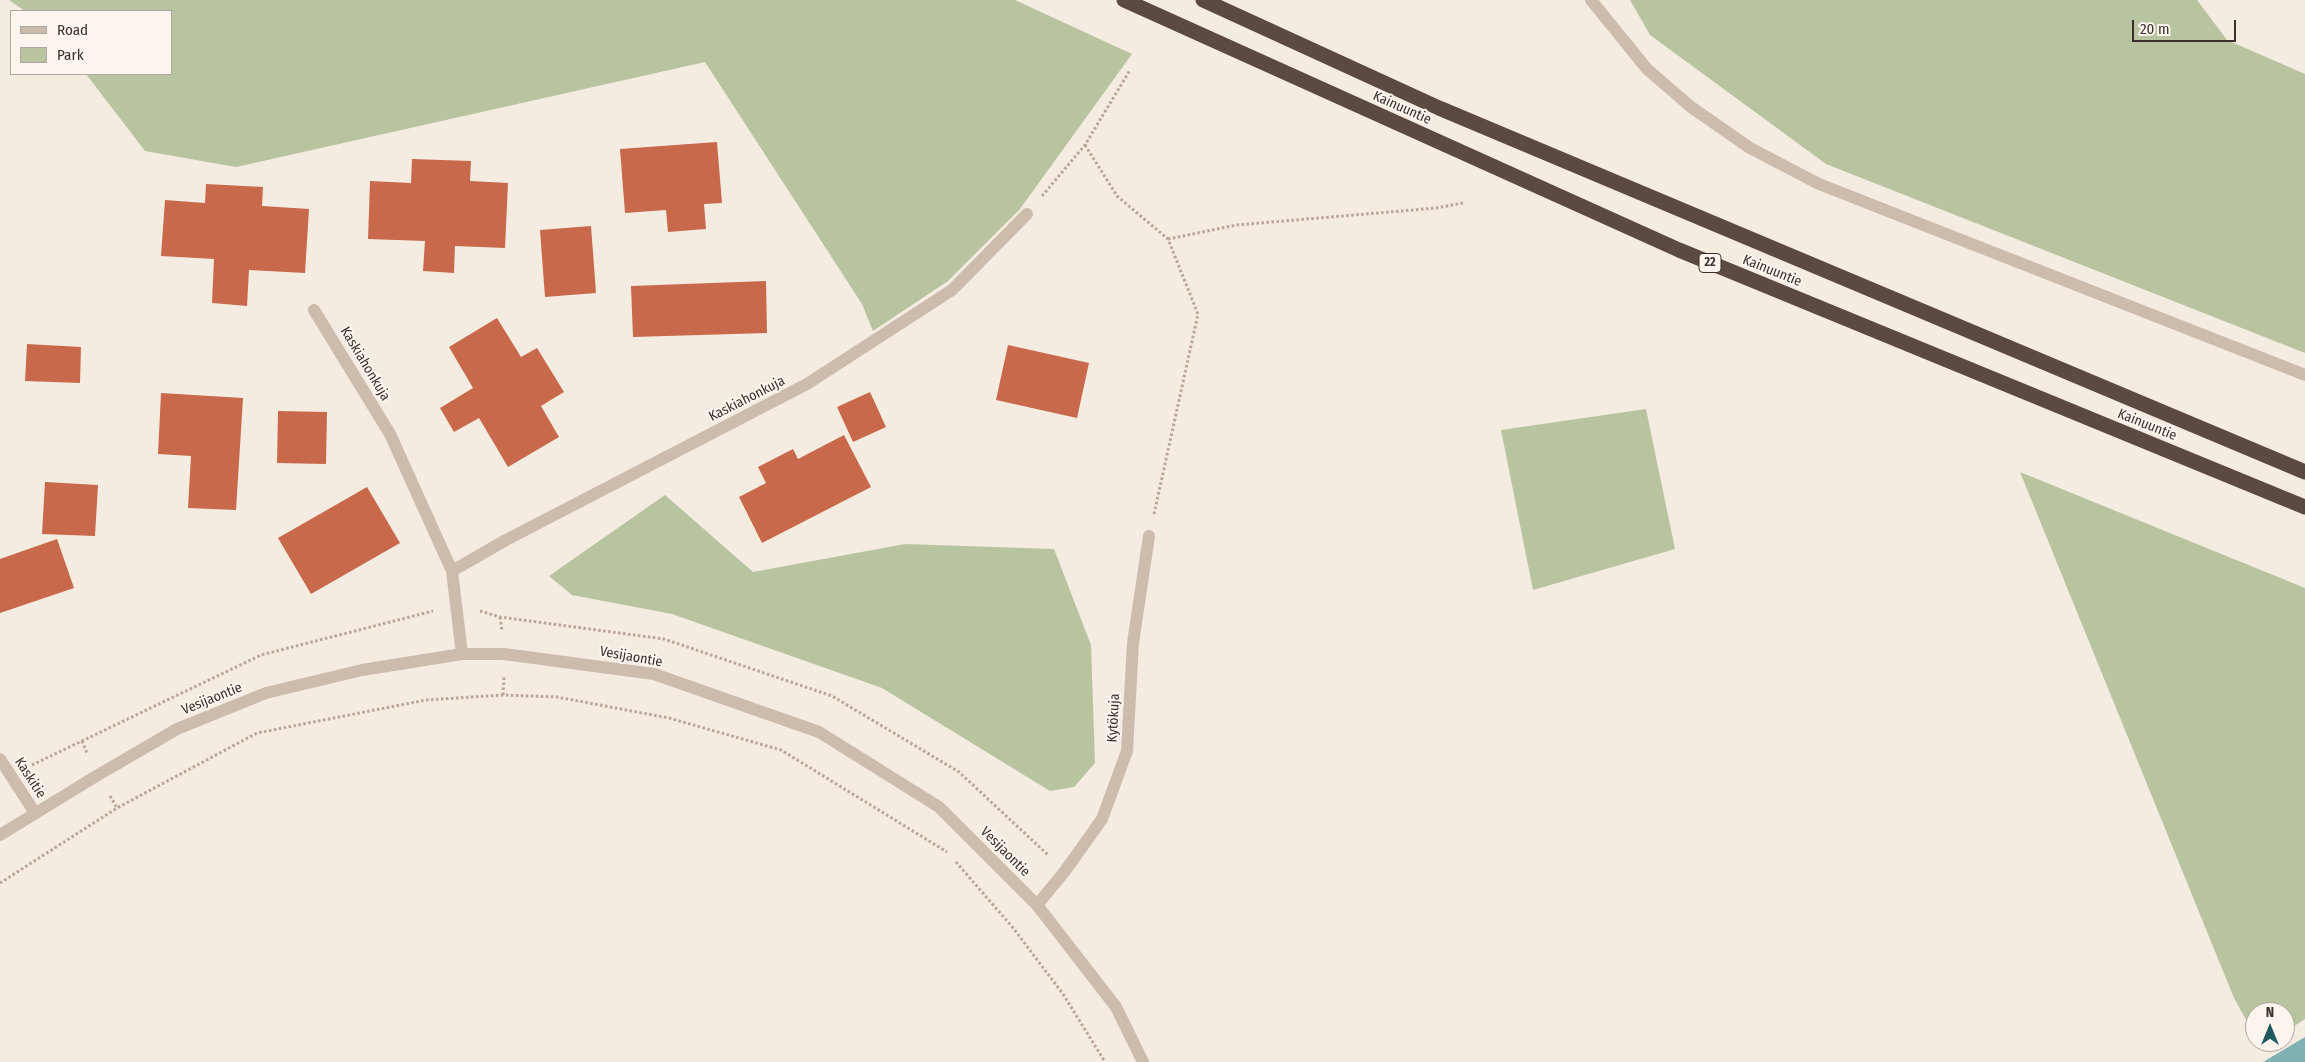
<!DOCTYPE html>
<html>
<head>
<meta charset="utf-8">
<style>
  body { margin:0 }
  #map { position:relative; width:2305px; height:1062px; overflow:hidden; background:#f4ebe1; font-family:"Fira Sans Condensed",sans-serif }
  canvas { display:block }
  .legend { position:absolute; left:10px; top:10px; width:162px; height:65px; box-sizing:border-box; background:#fbf5ee; border:1px solid #aea6a0; margin:0; padding:6px 9px; list-style:none; font-size:15px; color:#3b302b }
  .legend li { display:flex; align-items:center; gap:10px; height:25px }
  .legend b { width:25px; border:1px solid #aea6a0 }
  .north { position:absolute; left:2245px; top:1002px; width:50px; height:50px; box-sizing:border-box; background:#fbf5ee; border:1px solid #aea6a0; border-radius:50%; rotate:0deg; font-size:14px; font-weight:700; line-height:20px; text-align:center; color:#3b302b }
  .north::after { content:''; display:block; margin:auto; width:18px; height:22px; background:#1f5a5e; clip-path:polygon(50% 0,100% 100%,50% 72%,0 100%) }
  .scale { position:absolute; left:2132px; top:20px; width:104px; height:22px; box-sizing:border-box; border:2px solid #3b302b; border-top:0; padding-left:6px; font-size:15px; line-height:18px; white-space:nowrap; color:#3b302b; -webkit-text-stroke:4px #fbf5ee; paint-order:stroke }
</style>
</head>
<body>
<div id="map">
<canvas width="2305" height="1062"></canvas>
<ul class="legend">
<li><b style="height:6px;background:#cdbbac"></b>Road</li>
<li><b style="height:14px;background:#b8c4a0"></b>Park</li>
</ul>
<div class="north">N</div>
<div class="scale">20 m</div>
</div>
<script>
const context = document.querySelector('canvas').getContext('2d');
context.lineJoin = 'round';
function fill(path, color) { context.fillStyle = color; context.fill(path, 'evenodd'); }
const shape = rows => new Path2D(rows.map(r => 'M' + r).join(''));
function stroke(path, color, width, dash) { context.strokeStyle = color; context.lineWidth = width; context.lineCap = dash ? 'butt' : 'round'; context.setLineDash(dash || []); context.stroke(path); }
function drawText(font, color, halo, rows, align = 'center') {
  context.font = font + ' "Fira Sans Condensed",sans-serif'; context.lineWidth = 4; context.setLineDash([]); context.textBaseline = 'middle'; context.strokeStyle = halo; context.fillStyle = color; for (const [text, x, y, turn = 0] of rows) {
    context.save(); context.translate(x, y); context.rotate((+turn || 0) * Math.PI / 180); context.textAlign = isNaN(turn) ? turn : align; if (halo) context.strokeText(text, 0, 0); context.fillText(text, 0, 0); context.restore();
  }
}
fill(shape([
  [9,0,1015,0,1132,54,1020,209,948,281,873,331,862,304,705,62,236,167,145,151,86,74,171,74,171,11,25,11],
  [1630,0,2197,0,2227,40,2305,74,2305,353,1826,164,1650,35],
  [1646,409,1675,549,1533,590,1501,430],
  [2020,472,2305,588,2305,1019,2285,1032,2285,1012,2255,1012,2255,1036,2234,998],
  [665,495,753,572,905,544,1054,549,1091,645,1095,763,1074,787,1050,791,882,688,672,614,572,595,549,576]
]), '#b8c4a0');
fill(shape([
  [2305,1037,2305,1062,2263,1062]
]), '#7fb0b2');
fill(shape([
  [717,142,722,203,704,204,706,229,668,232,666,210,625,213,620,149],
  [412,159,471,161,470,181,508,183,505,248,455,246,454,273,423,271,425,241,368,239,370,181,411,183],
  [206,184,263,187,262,206,309,209,305,273,249,270,247,306,212,303,214,259,161,256,165,200,205,203],
  [591,226,596,293,545,297,540,230],
  [766,281,767,333,633,337,631,286],
  [497,318,521,357,537,348,564,392,541,406,559,437,508,467,479,418,454,432,440,408,473,388,449,347],
  [27,344,81,347,80,383,25,381],
  [1008,345,1089,363,1077,418,996,400],
  [870,392,886,427,853,442,837,407],
  [161,393,243,398,236,510,188,508,191,456,158,454],
  [278,411,327,412,326,464,277,463],
  [844,435,871,487,762,543,739,497,766,483,758,467,793,449,798,459],
  [45,482,98,485,95,536,42,534],
  [367,487,400,543,311,594,278,538],
  [57,539,74,588,0,613,0,559]
]), '#c8694b');
stroke(shape([
  [1085,145,1117,196,1168,239,1198,314,1154,514],
  [1042,196,1085,145,1130,70],
  [1168,239,1237,225,1436,208,1463,203],
  [480,611,500,617,664,639,832,696,959,772,1048,855],
  [500,617,502,631],
  [503,695,504,677],
  [82,741,87,753],
  [32,765,261,655,433,611],
  [110,796,117,808],
  [956,862,1014,929,1063,994,1105,1062],
  [0,883,117,808,257,733,426,700,503,695,557,697,669,718,781,750,947,852]
]), '#b9a596', 3, [2.5, 2.5]);
stroke(shape([
  [1591,0,1647,69,1691,107,1750,148,1819,184,2305,375],
  [314,310,390,434,452,571,462,654],
  [452,571,506,540,807,384,952,290,1027,214],
  [0,759,35,813],
  [0,835,98,775,177,729,266,693,362,670,462,654,504,654,654,674,819,732,939,807,1037,905,1116,1007,1143,1062],
  [1037,905,1065,871,1102,819,1127,751,1133,643,1149,536]
]), '#cdbbac', 12);
stroke(shape([
  [1124,0,1679,250,2305,507],
  [1203,0,1439,108,2305,472]
]), '#5c4a42', 15);
for (const [x, y, w] of [
  [1710,263,22]
]) { const box = new Path2D(); box.roundRect(x - w / 2, y - 9.5, w, 19, 4); context.fillStyle = '#fbf5ee'; context.fill(box); stroke(box, '#3b302b', 1); }
drawText('bold 12px', '#3b302b', null, [
  ["22",1710,263]
]);
drawText('14px', '#3b302b', '#fbf5ee', [
  ["Kainuuntie",1402,108,24],
  ["Kainuuntie",1772,271,22],
  ["Kaskiahonkuja",365,364,59],
  ["Kaskiahonkuja",747,399,-27],
  ["Kainuuntie",2147,425,22],
  ["Vesijaontie",631,657,10],
  ["Vesijaontie",212,699,-22],
  ["Kytökuja",1114,718,-87],
  ["Kaskitie",30,778,57],
  ["Vesijaontie",1005,852,45]
]);
</script>
</body>
</html>
